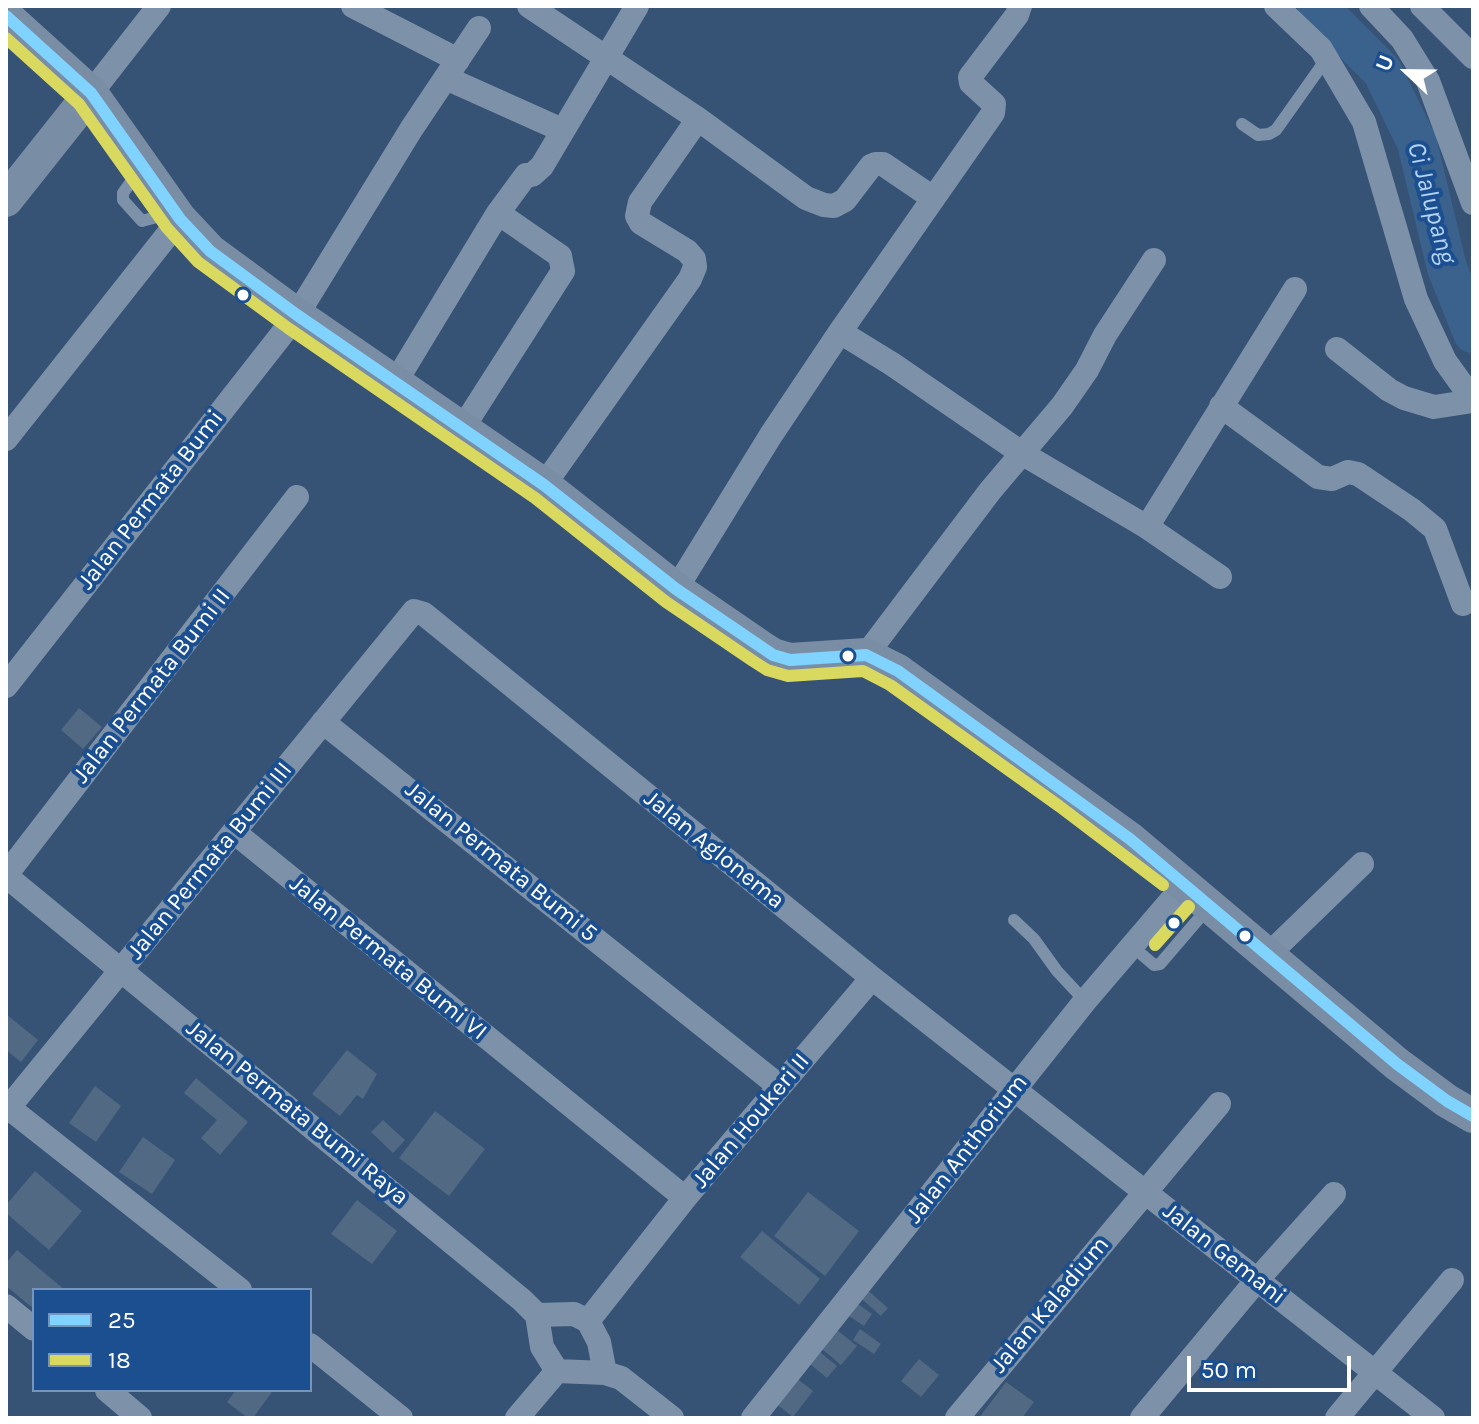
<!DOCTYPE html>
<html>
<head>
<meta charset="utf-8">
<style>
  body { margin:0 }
  #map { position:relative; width:1479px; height:1424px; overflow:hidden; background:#365274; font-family:Karla,sans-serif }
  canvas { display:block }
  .frame { position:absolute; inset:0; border:8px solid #fff; pointer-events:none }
  .legend { position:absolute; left:32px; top:1288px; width:280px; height:104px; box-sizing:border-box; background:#1b4f8f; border:2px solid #7695bc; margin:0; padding:10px 14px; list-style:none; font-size:24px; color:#fff }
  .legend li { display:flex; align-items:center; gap:16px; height:40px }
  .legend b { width:40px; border:2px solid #7695bc }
  .north { position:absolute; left:1367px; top:32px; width:80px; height:80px; -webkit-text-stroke:6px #1b4f8f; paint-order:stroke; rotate:292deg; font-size:22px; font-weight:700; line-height:32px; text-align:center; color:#fff }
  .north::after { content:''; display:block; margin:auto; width:28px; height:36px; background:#fff; clip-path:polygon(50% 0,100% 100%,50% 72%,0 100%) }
  .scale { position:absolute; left:1187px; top:1356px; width:164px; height:36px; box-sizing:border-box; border:4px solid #fff; border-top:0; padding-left:10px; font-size:24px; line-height:28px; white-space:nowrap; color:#fff; -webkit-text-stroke:6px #1b4f8f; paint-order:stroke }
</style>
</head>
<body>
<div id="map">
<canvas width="1479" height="1424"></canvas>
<div class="frame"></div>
<ul class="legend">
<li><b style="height:10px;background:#80d2ff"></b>25</li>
<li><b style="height:10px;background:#d9d960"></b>18</li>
</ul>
<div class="north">U</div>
<div class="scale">50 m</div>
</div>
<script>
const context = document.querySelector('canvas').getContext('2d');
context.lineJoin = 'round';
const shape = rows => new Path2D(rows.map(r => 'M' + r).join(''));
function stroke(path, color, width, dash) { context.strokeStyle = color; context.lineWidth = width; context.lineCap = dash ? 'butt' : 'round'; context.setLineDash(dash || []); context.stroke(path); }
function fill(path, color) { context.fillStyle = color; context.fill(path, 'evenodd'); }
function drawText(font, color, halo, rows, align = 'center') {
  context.font = font + ' Karla,sans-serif'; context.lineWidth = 8; context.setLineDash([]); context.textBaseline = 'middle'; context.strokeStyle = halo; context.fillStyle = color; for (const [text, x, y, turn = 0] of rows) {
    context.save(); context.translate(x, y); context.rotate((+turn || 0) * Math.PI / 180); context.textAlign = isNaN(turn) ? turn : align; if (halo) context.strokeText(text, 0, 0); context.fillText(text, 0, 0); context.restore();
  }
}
stroke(shape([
  [1317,6,1382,71,1417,143,1447,268,1473,333]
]), '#3b618d', 40);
fill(shape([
  [79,708,102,727,83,749,61,730],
  [6,1014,38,1040,21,1062,6,1050],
  [347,1050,377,1074,363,1099,357,1095,340,1116,312,1094],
  [196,1078,248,1122,220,1155,201,1138,217,1120,184,1093],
  [95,1086,121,1106,96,1142,69,1123],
  [435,1111,485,1149,449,1196,399,1158],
  [383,1120,405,1140,393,1153,371,1132],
  [143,1137,175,1160,152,1194,119,1172],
  [35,1171,82,1211,49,1250,6,1213,6,1205],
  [808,1192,859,1231,825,1276,774,1236],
  [357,1200,397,1231,372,1264,331,1234],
  [762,1231,820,1279,799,1305,740,1257],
  [17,1250,65,1290,34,1290,34,1309,6,1286,6,1263],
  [864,1287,888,1308,881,1316,857,1295],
  [851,1299,872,1314,864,1326,843,1312],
  [832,1326,857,1346,841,1365,816,1344],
  [860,1329,881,1344,874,1354,853,1340],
  [815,1348,837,1366,827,1378,805,1360],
  [919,1359,939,1375,921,1397,901,1381],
  [795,1377,813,1391,793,1417,775,1403],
  [1006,1382,1034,1402,1022,1418,979,1418],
  [236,1390,270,1390,272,1392,253,1418,248,1418,227,1402]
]), '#526984');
stroke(shape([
  [1242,124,1258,135,1269,134,1276,130,1327,58],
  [141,168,123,193,123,200,142,221,171,213],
  [1014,920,1034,939,1057,971,1085,1001],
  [1132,946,1154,965,1160,964,1208,908]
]), '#7d92a8', 12);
stroke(shape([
  [353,6,458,60],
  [529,6,698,119],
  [1276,6,1321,49,1364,122,1416,299,1445,361,1473,400],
  [1371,6,1402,39,1428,81,1473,203],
  [1422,6,1473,57],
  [446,78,562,130],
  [91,93,159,6],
  [840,332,892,364,1023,454,1147,527,1295,289],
  [1337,349,1389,390,1404,398,1434,407,1473,401],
  [395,383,498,213,526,175,532,175,542,166,637,6],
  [1221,406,1318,477,1332,479,1348,472,1358,474,1412,510,1435,529,1463,604],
  [462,429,563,271,560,256,498,213],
  [6,439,180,219],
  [544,485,690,279,695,267,694,259,687,251,641,223,637,216,640,202,698,119,806,198,824,205,834,206,845,200,871,166,876,164,883,164,933,198],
  [1147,527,1220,577],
  [676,589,771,435,840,332,993,113,994,104,971,83,970,77,1017,15,1020,6],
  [866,655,990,491,1062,406,1087,370,1105,335,1154,260],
  [6,686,297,315,412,128,479,28],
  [323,722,779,1086],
  [234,832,685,1198],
  [6,875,297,497],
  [6,876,522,1300,537,1315,542,1347,557,1371],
  [1269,954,1362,864],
  [9,1108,240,1290],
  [6,1111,414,611,424,614,872,978,1433,1418],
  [6,1306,34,1329],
  [537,1315,574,1314,588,1321,685,1198,872,978],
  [588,1321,599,1342,605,1373],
  [310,1345,401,1418],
  [557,1371,605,1373,621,1378,672,1418],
  [107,1390,140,1418],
  [517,1418,557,1371],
  [753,1418,1085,1001,1186,883],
  [957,1418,1219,1104],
  [1142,1418,1257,1280,1334,1194],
  [1337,1418,1452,1280]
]), '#7d92a8', 24);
stroke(shape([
  [6,16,91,93,180,219,210,251,297,315,544,485,676,589,762,648,773,655,790,660,866,655,898,671,1130,839,1397,1064,1447,1101,1473,1116],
  [6,200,91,93]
]), '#798da4', 34);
stroke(shape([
  [6,16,91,93,180,219,210,251,297,315,544,485,676,589,773,655,790,660,866,655,898,671,1130,839,1397,1064,1447,1101,1473,1116]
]), '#80d2ff', 12);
stroke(shape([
  [6,38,79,104,167,228,198,262,288,328,535,498,666,602,753,661,767,670,788,676,863,671,890,685,1059,806,1163,885],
  [1188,906,1189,907,1155,945,1155,944,1188,906]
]), '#d9d960', 12);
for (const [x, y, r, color] of [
  [243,295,7,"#fff"],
  [848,656,7,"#fff"],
  [1174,923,7,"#fff"],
  [1245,936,7,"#fff"]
]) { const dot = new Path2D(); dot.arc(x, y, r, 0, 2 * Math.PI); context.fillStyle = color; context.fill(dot); stroke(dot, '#1b4f8f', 3); }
drawText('24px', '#fff', '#1b4f8f', [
  ["Jalan Permata Bumi",151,500,-52],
  ["Jalan Permata Bumi II",152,686,-52],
  ["Jalan Aglonema",714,850,39],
  ["Jalan Permata Bumi III",210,861,-51],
  ["Jalan Permata Bumi 5",501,862,39],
  ["Jalan Permata Bumi VI",388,958,39],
  ["Jalan Permata Bumi Raya",297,1113,39],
  ["Jalan Houkeri II",751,1121,-50],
  ["Jalan Anthorium",967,1149,-52],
  ["Jalan Gemani",1224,1254,38],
  ["Jalan Kaladium",1050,1305,-50]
]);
drawText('italic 26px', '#b5d3f5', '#1b4f8f', [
  ["Ci Jalupang",1431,203,75]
]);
</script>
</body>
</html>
